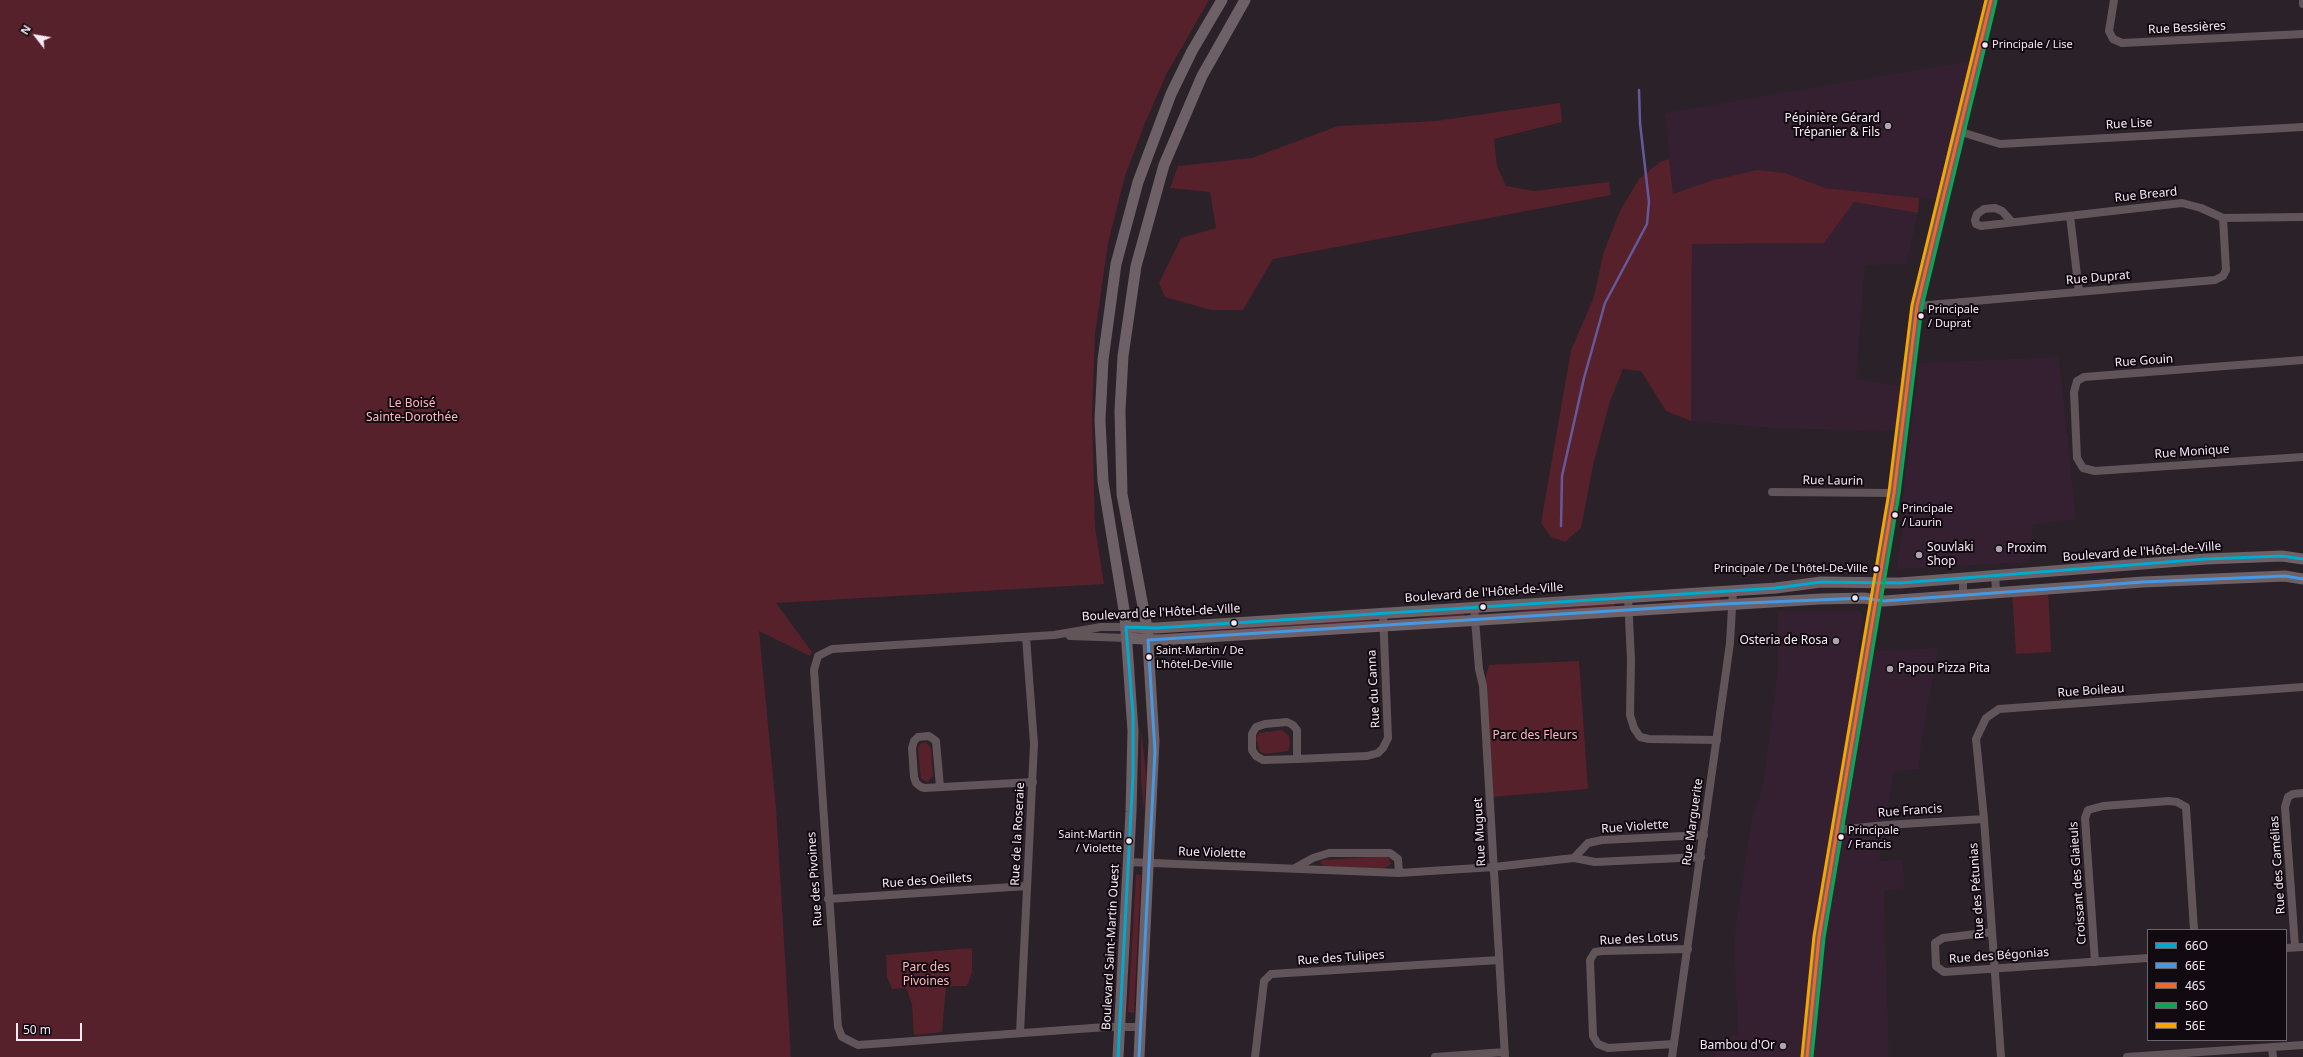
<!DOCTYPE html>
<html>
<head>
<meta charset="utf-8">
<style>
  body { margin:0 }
  #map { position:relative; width:2303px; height:1057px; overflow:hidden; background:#2b2129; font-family:"Noto Sans",sans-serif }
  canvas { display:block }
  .legend { position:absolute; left:2147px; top:929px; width:140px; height:112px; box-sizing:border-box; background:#120a11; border:1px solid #6d646c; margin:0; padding:5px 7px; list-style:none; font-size:12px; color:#f6eaf4 }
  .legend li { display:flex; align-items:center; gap:8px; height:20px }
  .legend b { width:20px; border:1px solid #6d646c }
  .north { position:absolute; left:16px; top:16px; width:40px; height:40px; -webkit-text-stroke:3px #120a11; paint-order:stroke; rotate:301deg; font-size:11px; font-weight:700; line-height:16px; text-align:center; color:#f6eaf4 }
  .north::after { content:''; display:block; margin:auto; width:14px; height:18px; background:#f6eaf4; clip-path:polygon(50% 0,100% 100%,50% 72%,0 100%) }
  .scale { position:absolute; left:16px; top:1023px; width:66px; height:18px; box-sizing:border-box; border:2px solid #f6eaf4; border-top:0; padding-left:5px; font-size:12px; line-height:14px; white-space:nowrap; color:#f6eaf4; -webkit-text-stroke:3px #120a11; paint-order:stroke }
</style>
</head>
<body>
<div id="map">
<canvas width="2303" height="1057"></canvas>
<ul class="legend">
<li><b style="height:5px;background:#00a9ce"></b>66O</li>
<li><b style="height:5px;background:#4699e1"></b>66E</li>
<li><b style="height:5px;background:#f36827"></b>46S</li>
<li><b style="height:5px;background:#06aa56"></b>56O</li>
<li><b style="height:5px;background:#f7a600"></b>56E</li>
</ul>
<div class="north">N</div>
<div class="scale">50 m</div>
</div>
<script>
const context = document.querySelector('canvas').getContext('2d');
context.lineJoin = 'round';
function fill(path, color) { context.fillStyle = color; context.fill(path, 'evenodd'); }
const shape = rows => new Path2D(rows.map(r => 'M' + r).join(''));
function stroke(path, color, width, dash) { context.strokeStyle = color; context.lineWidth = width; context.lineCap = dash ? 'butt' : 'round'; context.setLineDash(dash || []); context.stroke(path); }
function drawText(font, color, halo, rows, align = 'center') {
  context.font = font + ' "Noto Sans",sans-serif'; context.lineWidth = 4; context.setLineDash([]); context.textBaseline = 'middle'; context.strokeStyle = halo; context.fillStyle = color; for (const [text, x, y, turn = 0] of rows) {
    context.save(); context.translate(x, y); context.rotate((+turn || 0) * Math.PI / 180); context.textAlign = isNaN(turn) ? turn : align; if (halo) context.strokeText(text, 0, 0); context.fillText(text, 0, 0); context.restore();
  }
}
fill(shape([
  [1970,61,1936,200,1825,188,1785,173,1710,181,1673,194,1665,113],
  [1854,202,1918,213,1906,264,1865,265,1856,379,1900,386,1897,431,1773,428,1691,421,1692,243,1824,243],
  [2059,357,2076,519,2033,524,2029,562,1896,569,1903,526,1905,513,1901,512,1919,363],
  [1778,611,1859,611,1863,615,1857,652,1938,648,1921,745,1919,769,1894,771,1879,861,1903,860,1904,889,1884,891,1889,1057,1714,1057,1715,1040,1738,1035,1734,940,1751,823,1763,786,1778,670]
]), '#352032');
fill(shape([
  [0,0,1209,0,1167,73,1145,123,1125,176,1108,243,1095,334,1092,414,1095,527,1104,584,776,603,812,652,810,656,759,631,776,808,791,1057,0,1057],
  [1560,103,1562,122,1494,139,1497,166,1506,186,1534,191,1609,182,1611,195,1273,259,1243,310,1211,310,1165,297,1159,283,1181,238,1216,228,1210,192,1170,188,1178,166,1252,158,1338,126,1436,121],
  [1669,159,1673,194,1710,181,1757,170,1785,173,1825,188,1919,198,1918,213,1854,202,1824,243,1692,244,1691,421,1666,411,1641,371,1623,369,1610,401,1594,461,1581,528,1565,542,1551,537,1541,523,1571,350,1594,297,1603,254,1620,211,1639,179,1660,162],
  [2048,588,2051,652,2016,654,2012,591],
  [1720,595,1720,600,1672,603,1672,601],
  [1614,602,1615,607,1518,613,1518,611,1562,605],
  [1464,611,1464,616,1419,619,1419,618],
  [1370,617,1371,622,1232,631,1232,630,1282,622],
  [1579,661,1588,789,1490,797,1483,686,1489,665],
  [1141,730,1146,773,1144,812,1141,779],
  [1282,730,1289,736,1290,746,1288,751,1266,754,1260,752,1256,738,1259,733],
  [926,742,931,748,933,775,928,782,921,779,918,748,921,743],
  [1386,856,1389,858,1391,864,1383,869,1325,866,1320,863,1322,860],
  [1136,874,1141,875,1134,1013,1128,1012],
  [972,948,972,972,967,986,946,986,942,1032,914,1035,912,1004,906,988,892,989,887,977,886,955]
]), '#56212a');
stroke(shape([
  [1561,526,1562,476,1584,378,1605,303,1647,224,1649,202,1640,123,1639,90]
]), '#66599b', 2.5);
stroke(shape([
  [2114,0,2109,31,2113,39,2122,43,2303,34],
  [2303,0,2303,4],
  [1958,131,2000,144,2303,127],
  [2070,216,2079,292],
  [2012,222,2002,211,1995,208,1984,209,1977,214,1975,220,1976,224,1981,226,2182,203,2201,208,2223,218,2303,217],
  [1917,306,2215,280,2223,276,2226,270,2223,218],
  [2303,360,2084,377,2077,381,2074,392,2077,458,2083,468,2095,471,2303,457],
  [1772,492,1894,493],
  [1995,574,1996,591],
  [1963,595,1963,578],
  [1628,597,1631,660,1630,715,1634,728,1640,737,1649,739,1717,740],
  [1474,607,1479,669,1483,686,1505,1057],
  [1126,627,1101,627,1054,635,832,649,818,656,814,670,838,1027,842,1037,858,1045,1106,1027,1141,1027],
  [1070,636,1127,638],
  [1297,759,1297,730,1293,725,1287,722,1265,724,1256,727,1252,734,1252,750,1256,756,1263,760,1297,759,1367,756,1378,753,1383,748,1388,738,1383,612],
  [940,787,936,741,929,736,918,737,914,741,912,748,914,777,916,783,921,787,925,788,1033,782],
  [1837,830,1886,825,1984,819],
  [1574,858,1588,843,1602,840,1704,835],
  [1128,862,1399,873,1494,867,1574,858,1595,862,1701,857],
  [1295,868,1313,858,1329,853,1390,853,1398,859,1399,873],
  [828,899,1027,886],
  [1992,932,1943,938,1935,943,1936,966,1944,972,2148,958],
  [2295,947,2285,807,2288,797,2293,794,2303,793],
  [2286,948,2303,947],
  [2095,962,2085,818,2088,810,2103,806,2169,801,2177,802,2186,807,2194,930],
  [1020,1033,1034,744,1026,637],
  [1674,1044,1608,1048,1598,1044,1593,1036,1590,960,1595,952,1602,951,1688,949],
  [2272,1047,2273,1057],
  [1255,1057,1264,981,1271,974,1499,960],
  [1435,1057,1505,1052],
  [1672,1057,1730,643,1733,590],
  [2001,1057,1984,819,1976,739,1986,718,1999,709,2303,687],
  [2127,1057,2303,1045]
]), '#61555a', 8);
stroke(shape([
  [1126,627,1156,628,1776,588,1821,582,1900,583,2206,559,2282,556,2303,559],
  [1127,638,1158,640,1820,599,1864,598,1884,601,2143,582,2285,576,2303,579],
  [1118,1057,1131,812,1133,731,1125,616,1103,481,1100,420,1103,360,1116,264,1138,182,1171,94,1192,51,1222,0],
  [1139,1057,1154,741,1147,628,1122,494,1120,411,1123,356,1136,266,1164,165,1202,76,1245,0],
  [1807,1057,1819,937,1894,493,1917,306,1958,131,1991,0]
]), '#6d6066', 11);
stroke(shape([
  [1118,1057,1133,775,1133,715,1126,627,1156,628,1776,588,1821,582,1900,583,2206,559,2282,556,2303,559]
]), '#00a9ce', 3);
stroke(shape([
  [1139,1057,1155,751,1148,640,1722,604,1864,598,1884,601,2143,582,2285,576,2303,579]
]), '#4699e1', 3);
stroke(shape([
  [1807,1057,1819,937,1894,493,1917,306,1991,0]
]), '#f36827', 3);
stroke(shape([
  [1812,1057,1824,938,1899,494,1922,307,1996,1]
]), '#06aa56', 3);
stroke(shape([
  [1802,1057,1814,936,1889,492,1912,305,1986,0]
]), '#f7a600', 3);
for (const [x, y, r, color] of [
  [1985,45,3.5,"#f6eaf4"],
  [1888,126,4,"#afa4ad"],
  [1921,316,3.5,"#f6eaf4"],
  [1895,515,3.5,"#f6eaf4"],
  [1999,549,4,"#afa4ad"],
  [1919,555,4,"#afa4ad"],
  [1876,569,3.5,"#f6eaf4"],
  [1855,598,3.5,"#f6eaf4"],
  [1483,607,3.5,"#f6eaf4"],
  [1234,623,3.5,"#f6eaf4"],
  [1836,641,4,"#afa4ad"],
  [1149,657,3.5,"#f6eaf4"],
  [1890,669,4,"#afa4ad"],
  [1841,837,3.5,"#f6eaf4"],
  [1129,841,3.5,"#f6eaf4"],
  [1783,1046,4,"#afa4ad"]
]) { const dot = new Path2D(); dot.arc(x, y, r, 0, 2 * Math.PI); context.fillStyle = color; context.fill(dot); stroke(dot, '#120a11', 1.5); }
drawText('11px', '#f6eaf4', '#120a11', [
  ["Principale / Lise",1992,45],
  ["Principale",1928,310],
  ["/ Duprat",1928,324],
  ["Principale",1902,509],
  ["/ Laurin",1902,523],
  ["Principale / De L'hôtel-De-Ville",1868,569,"right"],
  ["Saint-Martin / De",1156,651],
  ["L'hôtel-De-Ville",1156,665],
  ["Principale",1848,831],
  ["/ Francis",1848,845],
  ["Saint-Martin",1122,835,"right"],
  ["/ Violette",1122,849,"right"]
], 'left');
drawText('12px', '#f6eaf4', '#120a11', [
  ["Rue Bessières",2187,28,-3],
  ["Rue Lise",2129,124,-3],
  ["Rue Breard",2146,195,-6],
  ["Rue Duprat",2098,278,-5],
  ["Rue Gouin",2144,361,-4],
  ["Rue Monique",2192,452,-4],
  ["Rue Laurin",1833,481,1],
  ["Boulevard de l'Hôtel-de-Ville",2142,552,-4],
  ["Boulevard de l'Hôtel-de-Ville",1484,593,-4],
  ["Boulevard de l'Hôtel-de-Ville",1161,613,-3],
  ["Rue du Canna",1374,689,-93],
  ["Rue Boileau",2091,691,-4],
  ["Rue Francis",1910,811,-4],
  ["Rue Marguerite",1693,822,-82],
  ["Rue Violette",1635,827,-4],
  ["Rue Muguet",1480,832,-93],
  ["Rue de la Roseraie",1018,834,-87],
  ["Rue Violette",1212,853,2],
  ["Rue des Camélias",2278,865,-94],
  ["Rue des Pivoines",815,879,-94],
  ["Rue des Oeillets",927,881,-4],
  ["Croissant des Glaieuls",2078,883,-94],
  ["Rue des Pétunias",1977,891,-94],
  ["Rue des Lotus",1639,939,-3],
  ["Boulevard Saint-Martin Ouest",1111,947,-87],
  ["Rue des Bégonias",1999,956,-4],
  ["Rue des Tulipes",1341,958,-4]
]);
drawText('12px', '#f6eaf4', '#120a11', [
  ["Pépinière Gérard",1880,119],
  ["Trépanier & Fils",1880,133],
  ["Souvlaki",1927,548,"left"],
  ["Shop",1927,562,"left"],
  ["Proxim",2007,549,"left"],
  ["Osteria de Rosa",1828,641],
  ["Papou Pizza Pita",1898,669,"left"],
  ["Bambou d'Or",1775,1046]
], 'right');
drawText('12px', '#feb7bc', '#120a11', [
  ["Le Boisé",412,404],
  ["Sainte-Dorothée",412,418],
  ["Parc des Fleurs",1535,736],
  ["Parc des",926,968],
  ["Pivoines",926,982]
]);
</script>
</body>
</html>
